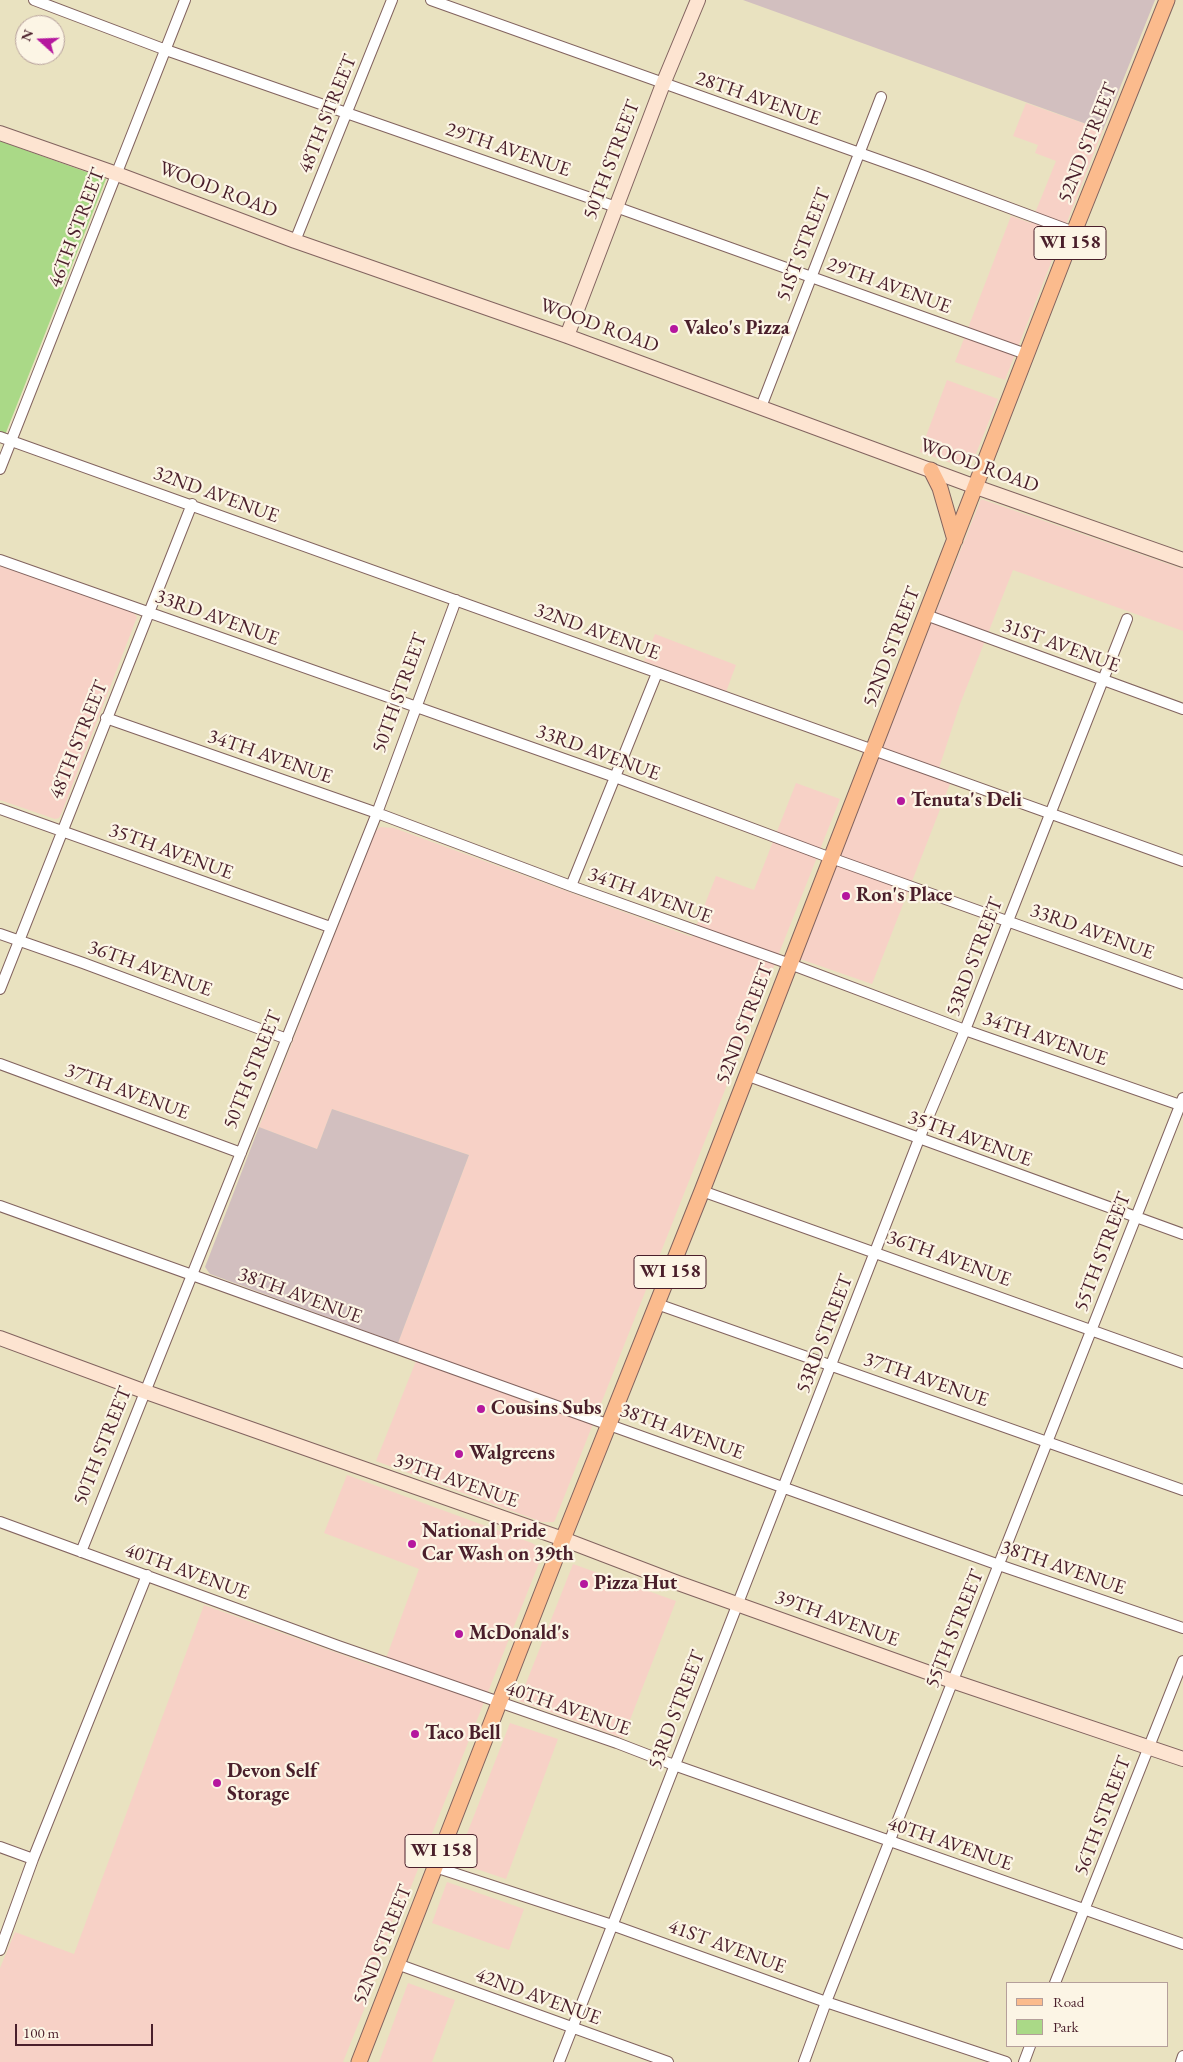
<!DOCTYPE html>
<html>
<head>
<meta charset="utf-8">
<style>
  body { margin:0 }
  #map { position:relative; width:1183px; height:2062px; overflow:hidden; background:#e9e2c0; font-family:"EB Garamond",serif }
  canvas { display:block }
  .legend { position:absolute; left:1006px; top:1982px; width:162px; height:65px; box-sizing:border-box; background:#fcf5e5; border:1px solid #b59f9b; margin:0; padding:6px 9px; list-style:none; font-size:15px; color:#4a1f2b }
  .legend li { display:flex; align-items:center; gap:10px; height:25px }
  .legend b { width:25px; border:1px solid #b59f9b }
  .north { position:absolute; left:15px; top:15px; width:50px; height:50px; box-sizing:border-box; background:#fcf5e5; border:1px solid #b59f9b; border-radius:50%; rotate:290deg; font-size:14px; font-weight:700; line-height:20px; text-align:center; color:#4a1f2b }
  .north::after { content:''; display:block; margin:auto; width:18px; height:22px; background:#b5179e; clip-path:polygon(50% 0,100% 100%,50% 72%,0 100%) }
  .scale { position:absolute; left:15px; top:2024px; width:138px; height:22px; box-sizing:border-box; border:2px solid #4a1f2b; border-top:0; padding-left:6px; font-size:15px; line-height:18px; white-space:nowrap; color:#4a1f2b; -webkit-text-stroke:4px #fcf5e5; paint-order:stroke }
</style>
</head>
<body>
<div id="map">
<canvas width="1183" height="2062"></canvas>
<ul class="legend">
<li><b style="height:6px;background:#fbbb8d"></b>Road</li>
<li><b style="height:14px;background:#aad987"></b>Park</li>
</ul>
<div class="north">N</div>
<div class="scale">100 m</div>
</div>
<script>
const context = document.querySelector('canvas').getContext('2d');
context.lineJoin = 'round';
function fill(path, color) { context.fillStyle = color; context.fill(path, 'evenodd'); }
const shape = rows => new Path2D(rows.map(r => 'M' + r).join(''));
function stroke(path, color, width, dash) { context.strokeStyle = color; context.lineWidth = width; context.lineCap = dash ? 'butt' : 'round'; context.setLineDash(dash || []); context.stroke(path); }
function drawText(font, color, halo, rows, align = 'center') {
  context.font = font + ' "EB Garamond",serif'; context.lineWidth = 4.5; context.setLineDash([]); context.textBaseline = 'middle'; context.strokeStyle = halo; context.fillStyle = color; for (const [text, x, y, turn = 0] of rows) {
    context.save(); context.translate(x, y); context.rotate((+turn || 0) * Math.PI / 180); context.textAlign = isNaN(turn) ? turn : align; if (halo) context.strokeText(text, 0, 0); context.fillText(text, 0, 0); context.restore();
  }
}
fill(shape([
  [1026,103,1103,130,1005,380,955,362,1011,216,1031,223,1056,161,1035,153,1038,145,1013,136],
  [947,380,998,399,973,461,969,467,965,468,920,452],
  [981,499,1183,569,1183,631,1013,570,960,704,938,771,953,776,872,984,800,959,806,937],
  [0,564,132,611,137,617,62,812,59,818,55,819,0,800],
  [655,634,736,665,726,692,644,661],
  [796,783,840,799,555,1520,554,1522,542,1522,376,1461,420,1351,398,1343,469,1155,332,1109,317,1149,259,1127,375,832,380,827,394,828,692,937,716,876,754,890],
  [347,1475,532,1543,543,1550,539,1563,405,1902,395,1915,391,1925,372,1974,375,1982,343,2062,0,2062,0,1968,15,1932,74,1954,204,1605,382,1669,419,1569,324,1533],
  [573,1564,676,1601,623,1738,519,1701],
  [510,1723,558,1739,506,1879,456,1862],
  [447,1882,524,1909,509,1950,432,1923],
  [408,1983,455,2000,432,2062,379,2062]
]), '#f7d1c6');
fill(shape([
  [743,0,1155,0,1103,130],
  [332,1109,469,1155,398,1343,210,1274,205,1267,259,1127,317,1149]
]), '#d2bfbf');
fill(shape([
  [0,141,106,179,5,435,0,433]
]), '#aad987');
const street = shape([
  [34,0,166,50,616,207,1026,354],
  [431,0,921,175,1074,232],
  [295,241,392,0],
  [761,407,881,97],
  [0,437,1183,861],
  [0,469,185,0],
  [0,560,615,777,831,858,1183,984],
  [926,615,1183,709],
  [106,718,377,813,571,886,790,964,965,1030,1183,1106],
  [0,809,330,927],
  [571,886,657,673],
  [0,934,83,963,287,1039],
  [0,989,192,504],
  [0,1064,241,1153],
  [746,1075,1183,1234],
  [702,1191,1183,1363],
  [0,1206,999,1565,1183,1628],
  [657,1304,1183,1490],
  [0,1522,338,1646,617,1743,674,1765,1183,1944],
  [81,1552,377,813,456,600],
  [0,1847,33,1859],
  [435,1867,612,1925,826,2002,1006,2062],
  [0,1950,33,1859,147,1575],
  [397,1964,668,2062],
  [1055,1983,1183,1661],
  [559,2062,919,1139,965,1030,1127,619],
  [804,2062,826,2002,1183,1098],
  [1024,2062,1030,2046],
  [1181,2062,1183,2056]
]);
const secondary = shape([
  [0,133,117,174,295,241,567,336,976,487,1183,560],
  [567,336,663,84,698,0],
  [0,1338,146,1392,563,1539,678,1583,952,1681,1183,1759]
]);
const primary = shape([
  [931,470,940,488,955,540],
  [359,2062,563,1539,702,1191,1074,232,1167,0]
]);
stroke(street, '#82635f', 12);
stroke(secondary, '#82635f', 16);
stroke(primary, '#82635f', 17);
stroke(street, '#fff', 10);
stroke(secondary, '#fde4d1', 14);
stroke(primary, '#fbbb8d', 15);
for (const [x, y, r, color] of [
  [674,329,5,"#b5179e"],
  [901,801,5,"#b5179e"],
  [846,896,5,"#b5179e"],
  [481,1409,5,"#b5179e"],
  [459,1454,5,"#b5179e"],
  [412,1544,5,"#b5179e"],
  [584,1584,5,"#b5179e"],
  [459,1634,5,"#b5179e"],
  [415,1734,5,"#b5179e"],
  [217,1783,5,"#b5179e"]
]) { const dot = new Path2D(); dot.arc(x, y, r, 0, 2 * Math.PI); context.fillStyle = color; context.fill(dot); stroke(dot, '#fcf5e5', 2); }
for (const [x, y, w] of [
  [1070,243,72],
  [670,1272,72],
  [441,1851,72]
]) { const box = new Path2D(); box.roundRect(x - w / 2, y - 16.5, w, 33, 4); context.fillStyle = '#fcf5e5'; context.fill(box); stroke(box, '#4a1f2b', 1); }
drawText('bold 19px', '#4a1f2b', null, [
  ["WI 158",1070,243],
  ["WI 158",670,1272],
  ["WI 158",441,1851]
]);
drawText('20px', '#4a1f2b', '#fcf5e5', [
  ["28TH AVENUE",758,99,19],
  ["48TH STREET",328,114,-68],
  ["52ND STREET",1088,143,-68],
  ["29TH AVENUE",508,150,19],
  ["50TH STREET",612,160,-69],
  ["WOOD ROAD",218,190,21],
  ["46TH STREET",77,228,-69],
  ["51ST STREET",804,245,-69],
  ["29TH AVENUE",889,286,20],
  ["WOOD ROAD",599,326,20],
  ["WOOD ROAD",979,466,20],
  ["32ND AVENUE",216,495,20],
  ["33RD AVENUE",217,618,20],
  ["32ND AVENUE",597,632,20],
  ["31ST AVENUE",1061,646,20],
  ["52ND STREET",892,647,-69],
  ["50TH STREET",400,693,-70],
  ["48TH STREET",79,740,-68],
  ["33RD AVENUE",598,753,20],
  ["34TH AVENUE",270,757,19],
  ["35TH AVENUE",171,852,20],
  ["34TH AVENUE",650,896,20],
  ["33RD AVENUE",1092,932,20],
  ["53RD STREET",975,957,-69],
  ["36TH AVENUE",150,969,20],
  ["52ND STREET",745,1024,-69],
  ["34TH AVENUE",1045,1039,19],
  ["50TH STREET",253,1070,-68],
  ["37TH AVENUE",127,1092,20],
  ["35TH AVENUE",970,1139,20],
  ["55TH STREET",1103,1252,-69],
  ["36TH AVENUE",949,1259,20],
  ["38TH AVENUE",300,1296,20],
  ["53RD STREET",825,1334,-69],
  ["37TH AVENUE",926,1380,19],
  ["38TH AVENUE",682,1432,20],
  ["50TH STREET",103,1446,-68],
  ["39TH AVENUE",456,1481,19],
  ["38TH AVENUE",1063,1568,19],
  ["40TH AVENUE",187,1572,20],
  ["39TH AVENUE",837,1619,20],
  ["55TH STREET",955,1629,-68],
  ["40TH AVENUE",568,1709,19],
  ["53RD STREET",677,1710,-69],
  ["56TH STREET",1103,1816,-69],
  ["40TH AVENUE",950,1844,19],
  ["52ND STREET",383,1945,-68],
  ["41ST AVENUE",727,1947,20],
  ["42ND AVENUE",538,1997,20]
]);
drawText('bold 20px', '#4a1f2b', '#fcf5e5', [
  ["Valeo's Pizza",684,329],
  ["Tenuta's Deli",911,801],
  ["Ron's Place",856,896],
  ["Cousins Subs",491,1409],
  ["Walgreens",469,1454],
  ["National Pride",422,1532],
  ["Car Wash on 39th",422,1555],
  ["Pizza Hut",594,1584],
  ["McDonald's",469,1634],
  ["Taco Bell",425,1734],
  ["Devon Self",227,1772],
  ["Storage",227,1795]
], 'left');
</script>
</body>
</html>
